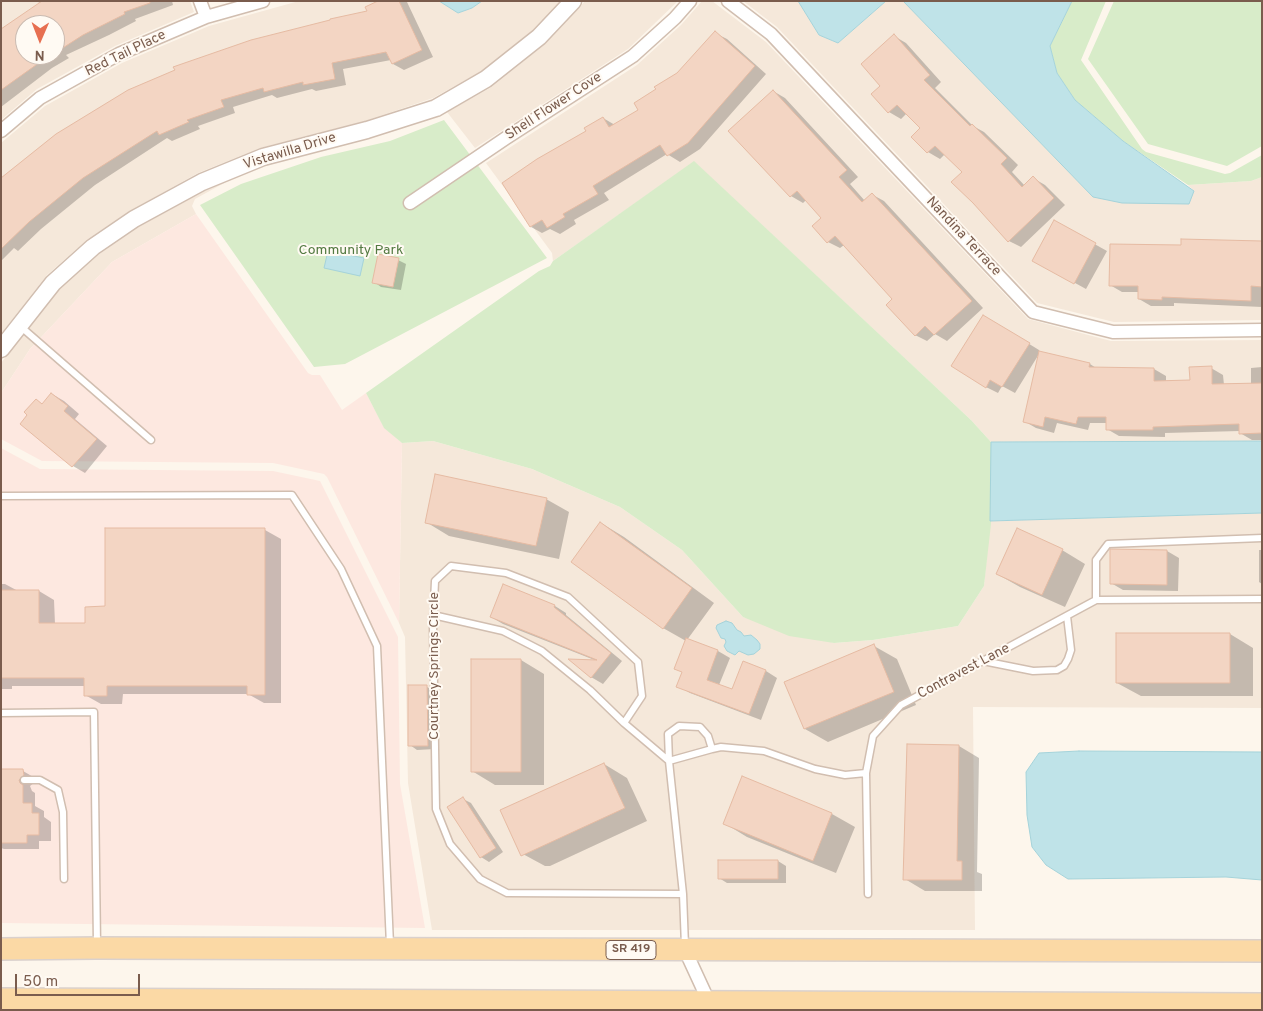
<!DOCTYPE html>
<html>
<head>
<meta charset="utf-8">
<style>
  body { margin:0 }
  #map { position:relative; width:1263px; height:1011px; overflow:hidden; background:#fdf6ec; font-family:Overpass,sans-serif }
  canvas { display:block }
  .frame { position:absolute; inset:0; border:2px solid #7a5c4d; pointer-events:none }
  .north { position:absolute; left:15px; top:15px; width:50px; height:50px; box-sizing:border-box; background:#fffaf3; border:1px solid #cabbb1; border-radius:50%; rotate:181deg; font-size:14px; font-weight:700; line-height:20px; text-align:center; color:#7a5c4d }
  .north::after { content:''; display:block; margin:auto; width:18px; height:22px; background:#e76f51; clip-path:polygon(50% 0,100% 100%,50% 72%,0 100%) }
  .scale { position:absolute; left:15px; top:974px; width:125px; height:22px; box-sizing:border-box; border:2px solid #7a5c4d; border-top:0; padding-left:6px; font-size:15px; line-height:18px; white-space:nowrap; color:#7a5c4d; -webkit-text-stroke:4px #fffaf3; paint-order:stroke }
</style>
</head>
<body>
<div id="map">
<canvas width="1263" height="1011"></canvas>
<div class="frame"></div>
<div class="north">N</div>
<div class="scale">50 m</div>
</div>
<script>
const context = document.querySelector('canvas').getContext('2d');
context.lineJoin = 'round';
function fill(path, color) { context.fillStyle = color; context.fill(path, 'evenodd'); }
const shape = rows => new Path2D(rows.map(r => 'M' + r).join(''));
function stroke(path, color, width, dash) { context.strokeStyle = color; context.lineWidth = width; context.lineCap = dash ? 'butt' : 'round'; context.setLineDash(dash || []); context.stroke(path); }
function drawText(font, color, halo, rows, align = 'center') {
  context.font = font + ' Overpass,sans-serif'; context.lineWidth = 4; context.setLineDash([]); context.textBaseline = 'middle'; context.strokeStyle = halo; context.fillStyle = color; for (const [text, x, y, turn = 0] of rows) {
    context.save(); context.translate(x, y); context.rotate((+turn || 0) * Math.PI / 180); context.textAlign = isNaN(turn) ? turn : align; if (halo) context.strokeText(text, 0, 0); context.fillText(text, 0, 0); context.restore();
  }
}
fill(shape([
  [1,1,190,1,194,12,115,46,37,89,1,120],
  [25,25,55,25,55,55,25,55],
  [299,1,439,1,458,13,472,8,482,1,561,1,534,30,482,71,433,98,365,121,260,148,198,173,130,211,88,239,47,275,1,334,1,143,45,106,122,63,209,26],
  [585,1,678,1,628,49,475,148,447,112,490,88,544,45],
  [702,1,712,1,766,42,1028,319,1111,341,1262,340,1262,441,991,442,971,420,694,162,553,261,552,253,486,163,637,65,681,25],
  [743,1,798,1,819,35,838,43,886,1,903,1,1093,197,1194,191,1188,185,1251,181,1262,177,1262,320,1114,322,1037,303,777,27],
  [226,182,195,199,192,206,196,214,112,262,30,349,1,393,1,363,58,290,98,255,138,227,205,191],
  [433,441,532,469,620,507,682,550,743,617,834,643,873,640,958,626,984,586,990,521,1262,513,1262,708,973,707,975,930,432,930,408,783,405,637,399,623,402,443]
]), '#f5e8da');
fill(shape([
  [196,214,308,373,312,375,320,375,342,410,366,393,384,427,402,443,399,623,327,477,324,474,273,463,42,461,1,439,1,393,30,349,112,262],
  [1,448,40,469,273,471,320,481,398,637,400,784,425,928,1,923]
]), '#fde8e0');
fill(shape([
  [1072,1,1106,1,1081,60,1142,149,1146,152,1225,174,1230,173,1262,155,1262,177,1251,181,1188,185,1123,141,1075,100,1057,73,1050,46],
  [1114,1,1262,1,1262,146,1227,166,1148,144,1088,59],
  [444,120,547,258,345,364,314,367,200,205,241,184,321,157,390,141],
  [694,161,971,420,991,442,991,524,984,586,958,626,873,640,834,643,789,636,743,617,682,550,620,507,532,469,433,441,402,443,384,428,366,393,539,271,550,266,553,261]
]), '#d8ecc9');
const water = shape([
  [439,1,482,1,472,8,458,13,439,1],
  [798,1,886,1,838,43,819,35,798,1],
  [903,1,1072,1,1050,46,1057,73,1075,100,1123,141,1194,191,1189,204,1122,203,1093,197,903,1],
  [328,251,364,258,360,276,324,268,328,251],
  [1262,441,1262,513,990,521,991,442,1262,441],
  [726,621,732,623,737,630,741,632,744,636,751,635,757,640,760,644,760,649,754,654,748,655,739,651,735,655,727,651,724,646,726,642,725,639,721,638,716,628,717,625,726,621],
  [1079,751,1262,752,1262,880,1226,877,1068,879,1046,865,1032,847,1027,815,1026,772,1039,753,1079,751]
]);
fill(water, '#bfe3e8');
stroke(water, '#a5d3da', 1);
fill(shape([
  [38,1,172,1,173,5,135,19,136,21,109,35,66,55,69,58,52,68,1,107,1,30,40,5],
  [25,25,55,25,55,55,25,55],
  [381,1,407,2,433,57,404,70,393,64,391,60,343,69,346,85,316,91,312,89,277,98,272,95,233,107,235,113,198,126,200,129,172,141,167,138,95,185,41,229,18,251,14,248,1,261,1,180,369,12],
  [715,33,727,39,766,74,700,149,680,162,667,154,604,193,609,200,574,220,576,224,560,234,550,229,542,233,531,227,587,132,603,118,615,125,640,110,678,74],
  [894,36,906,43,941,82,935,88,973,126,984,132,1018,165,1012,172,1025,186,1033,178,1045,185,1065,205,1021,247,1009,241,964,172,945,154,940,159,928,152,913,137,922,128,907,113,901,119,889,112,882,86],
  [773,91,785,98,858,177,850,184,865,201,873,195,884,201,983,308,947,341,935,334,927,341,915,335,894,300,844,245,840,248,828,242,823,218,806,200,803,203,791,196,730,131],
  [1055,222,1107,251,1086,289,1046,267],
  [1262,242,1262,307,1174,303,1174,306,1151,306,1139,299,1139,292,1122,292,1110,285,1183,246],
  [398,260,406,264,401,290,381,287,374,282],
  [995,323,1039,350,1039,353,1090,364,1096,368,1154,369,1166,376,1166,382,1191,381,1211,368,1223,375,1224,385,1251,384,1251,368,1262,367,1262,440,1252,440,1240,433,1240,431,1165,433,1165,437,1119,436,1107,429,1107,423,1090,423,1088,430,1057,423,1054,433,1036,428,1024,421,1039,354,1015,393,1002,386,998,393,986,387],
  [52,394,64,401,79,414,75,419,107,446,85,473,73,466,22,423,36,400,43,405],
  [546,499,569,512,559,559,449,536,426,522],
  [601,523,624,537,714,603,687,640,718,651,730,658,719,685,733,691,743,663,766,671,777,678,761,720,690,693,678,686,683,673,686,641,663,628],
  [265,530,281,539,281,703,264,703,248,694,123,694,122,704,101,704,85,695,85,686,12,686,12,689,1,689,1,584,5,584,18,591,39,591,54,600,55,624,86,624,106,608],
  [1017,530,1062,550,1085,564,1065,607,1020,587,997,574],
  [1259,550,1262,550,1262,584,1259,582],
  [1167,551,1179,558,1178,591,1123,590,1111,583],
  [504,586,555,606,566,613,566,615,622,661,603,684,591,677,597,661,503,624,491,617],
  [1230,634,1253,648,1253,696,1141,696,1117,683],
  [874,646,897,659,916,705,828,742,805,729],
  [472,660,521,660,544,674,544,785,495,785,472,771],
  [427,687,434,691,435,749,417,750,410,745],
  [908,746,959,746,979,758,977,872,982,874,982,891,925,891,905,879],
  [604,764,627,778,647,821,550,866,545,866,521,853],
  [1,771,23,771,35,778,35,782,30,786,32,791,35,793,35,806,44,811,44,817,51,822,51,841,39,841,39,849,4,849,1,848],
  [743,778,832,814,855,827,836,873,747,837,724,823],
  [463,799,471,803,503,852,489,862,481,857],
  [778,861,786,866,786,883,727,883,719,878]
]), '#0003');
const building = shape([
  [42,1,150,1,150,3,124,12,125,14,83,35,55,53,55,25,25,25,25,55,50,55,1,90,1,29,42,1],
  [378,1,399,1,422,50,392,64,386,52,332,63,335,79,303,85,303,82,264,92,263,88,221,100,224,107,187,120,189,122,159,135,157,131,83,178,29,222,1,249,1,178,56,134,128,90,175,70,173,67,251,40,330,20,330,19,367,11,365,7,378,1],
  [715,31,755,66,688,143,667,156,660,145,593,186,598,194,563,214,565,217,547,228,542,220,530,227,502,183,537,159,586,131,584,128,603,117,609,127,638,110,634,103,656,89,654,87,677,73,715,31],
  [894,34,930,75,924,80,970,126,972,124,1007,158,1001,164,1022,187,1033,176,1054,198,1008,242,973,203,951,182,962,172,935,146,927,153,911,137,920,128,897,105,888,113,871,94,880,86,861,64,894,34],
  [773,90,847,170,839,177,862,202,872,193,972,301,934,335,925,326,915,336,886,305,892,299,835,236,827,243,812,226,821,218,797,191,790,197,728,131,773,90],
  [1054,220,1096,243,1074,284,1032,261,1054,220],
  [1181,239,1262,241,1262,287,1251,286,1251,301,1162,297,1162,300,1138,299,1138,286,1109,286,1110,244,1181,245,1181,239],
  [378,254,399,258,393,287,372,283,378,254],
  [983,315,1030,343,1002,387,990,380,986,388,951,366,983,315],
  [1039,351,1090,363,1089,367,1154,368,1154,381,1190,380,1189,367,1212,366,1212,384,1262,383,1262,433,1239,434,1239,424,1153,427,1153,430,1106,430,1106,417,1078,417,1076,424,1045,417,1043,427,1023,422,1039,351],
  [51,393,68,406,64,411,97,439,72,467,20,424,27,415,24,412,36,399,42,404,51,393],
  [435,474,547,498,536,546,425,523,435,474],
  [600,522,692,588,663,629,571,562,600,522],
  [105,528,265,528,265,695,247,695,247,686,107,686,107,696,84,696,84,678,1,678,1,590,39,590,39,623,85,623,85,607,105,606,105,528],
  [1017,528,1063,549,1042,595,996,574,1017,528],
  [1110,549,1167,550,1167,585,1110,584,1110,549],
  [503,584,555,605,554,607,611,653,591,678,568,659,597,660,490,617,503,584],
  [1116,633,1230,633,1230,683,1116,683,1116,633],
  [686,638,718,650,707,680,732,689,743,661,766,670,749,714,676,687,682,672,674,669,686,638],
  [874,644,894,692,804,729,784,682,874,644],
  [471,659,521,659,521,772,471,772,471,659],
  [408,685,427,685,428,746,408,746,408,685],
  [907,744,959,745,957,861,962,861,962,880,903,880,907,744],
  [604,763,625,808,521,856,500,810,604,763],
  [1,769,23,769,24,775,19,780,20,783,23,785,23,803,32,803,32,813,39,813,39,835,27,835,27,843,1,843,1,769],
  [742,776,832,813,813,861,723,824,742,776],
  [463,797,496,848,480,858,447,807,463,797],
  [718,860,778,860,778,879,718,879,718,860]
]);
fill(building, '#f3d5c3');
stroke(building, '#e6bba3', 1);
const service = shape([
  [20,326,151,440],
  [1,496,292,495,341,569,377,646,390,945],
  [1096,600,1096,560,1108,544,1262,538],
  [433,615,503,631,542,651,590,690,624,723],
  [983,661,1033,671,1057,670,1064,666,1068,659,1071,650,1067,616],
  [1,713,94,712,97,944],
  [712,749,708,736,700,727,679,726,668,734,669,761,712,749,721,747,764,751,815,769,845,775,866,773],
  [24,780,40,780,58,790,63,812,64,879],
  [683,894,507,893,480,879,450,844,436,809,433,625,435,581,451,566,506,573,568,597,638,662,642,696,624,723,669,761,683,894,685,946],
  [868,894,866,773,873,736,901,705,1096,600,1262,599]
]);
const minor = shape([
  [200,1,206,17],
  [728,1,771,34,1033,312,1113,332,1262,330],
  [1,131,40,98,119,54,206,17,263,1],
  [410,203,506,138,633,56,675,18,690,1],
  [685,950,709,1002,709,1007]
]);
const tertiary = shape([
  [1,349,53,283,93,247,134,219,202,182,263,157,367,130,436,108,486,79,539,37,573,1]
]);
const primary = shape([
  [1,949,97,948,1262,951],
  [1,999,1262,1004]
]);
stroke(service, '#d1beb0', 9);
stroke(minor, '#d1beb0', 15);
stroke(tertiary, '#d1beb0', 19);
stroke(primary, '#dad1cd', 24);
stroke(service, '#fff', 6);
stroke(minor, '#fff', 12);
stroke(tertiary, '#fff', 16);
stroke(primary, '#fbd9a5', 21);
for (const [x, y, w] of [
  [631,950,50]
]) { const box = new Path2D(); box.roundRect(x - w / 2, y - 9.5, w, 19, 4); context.fillStyle = '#fffaf3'; context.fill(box); stroke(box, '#7a5c4d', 1); }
drawText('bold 12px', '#7a5c4d', null, [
  ["SR 419",631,950]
]);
drawText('14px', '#7a5c4d', '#fffaf3', [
  ["Red Tail Place",126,54,-26],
  ["Shell Flower Cove",554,107,-33],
  ["Vistawilla Drive",290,152,-17],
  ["Nandina Terrace",963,237,47],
  ["Courtney Springs Circle",435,666,-90],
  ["Contravest Lane",964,672,-28]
]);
drawText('14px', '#537a41', '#fffaf3', [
  ["Community Park",351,251]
]);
</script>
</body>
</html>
